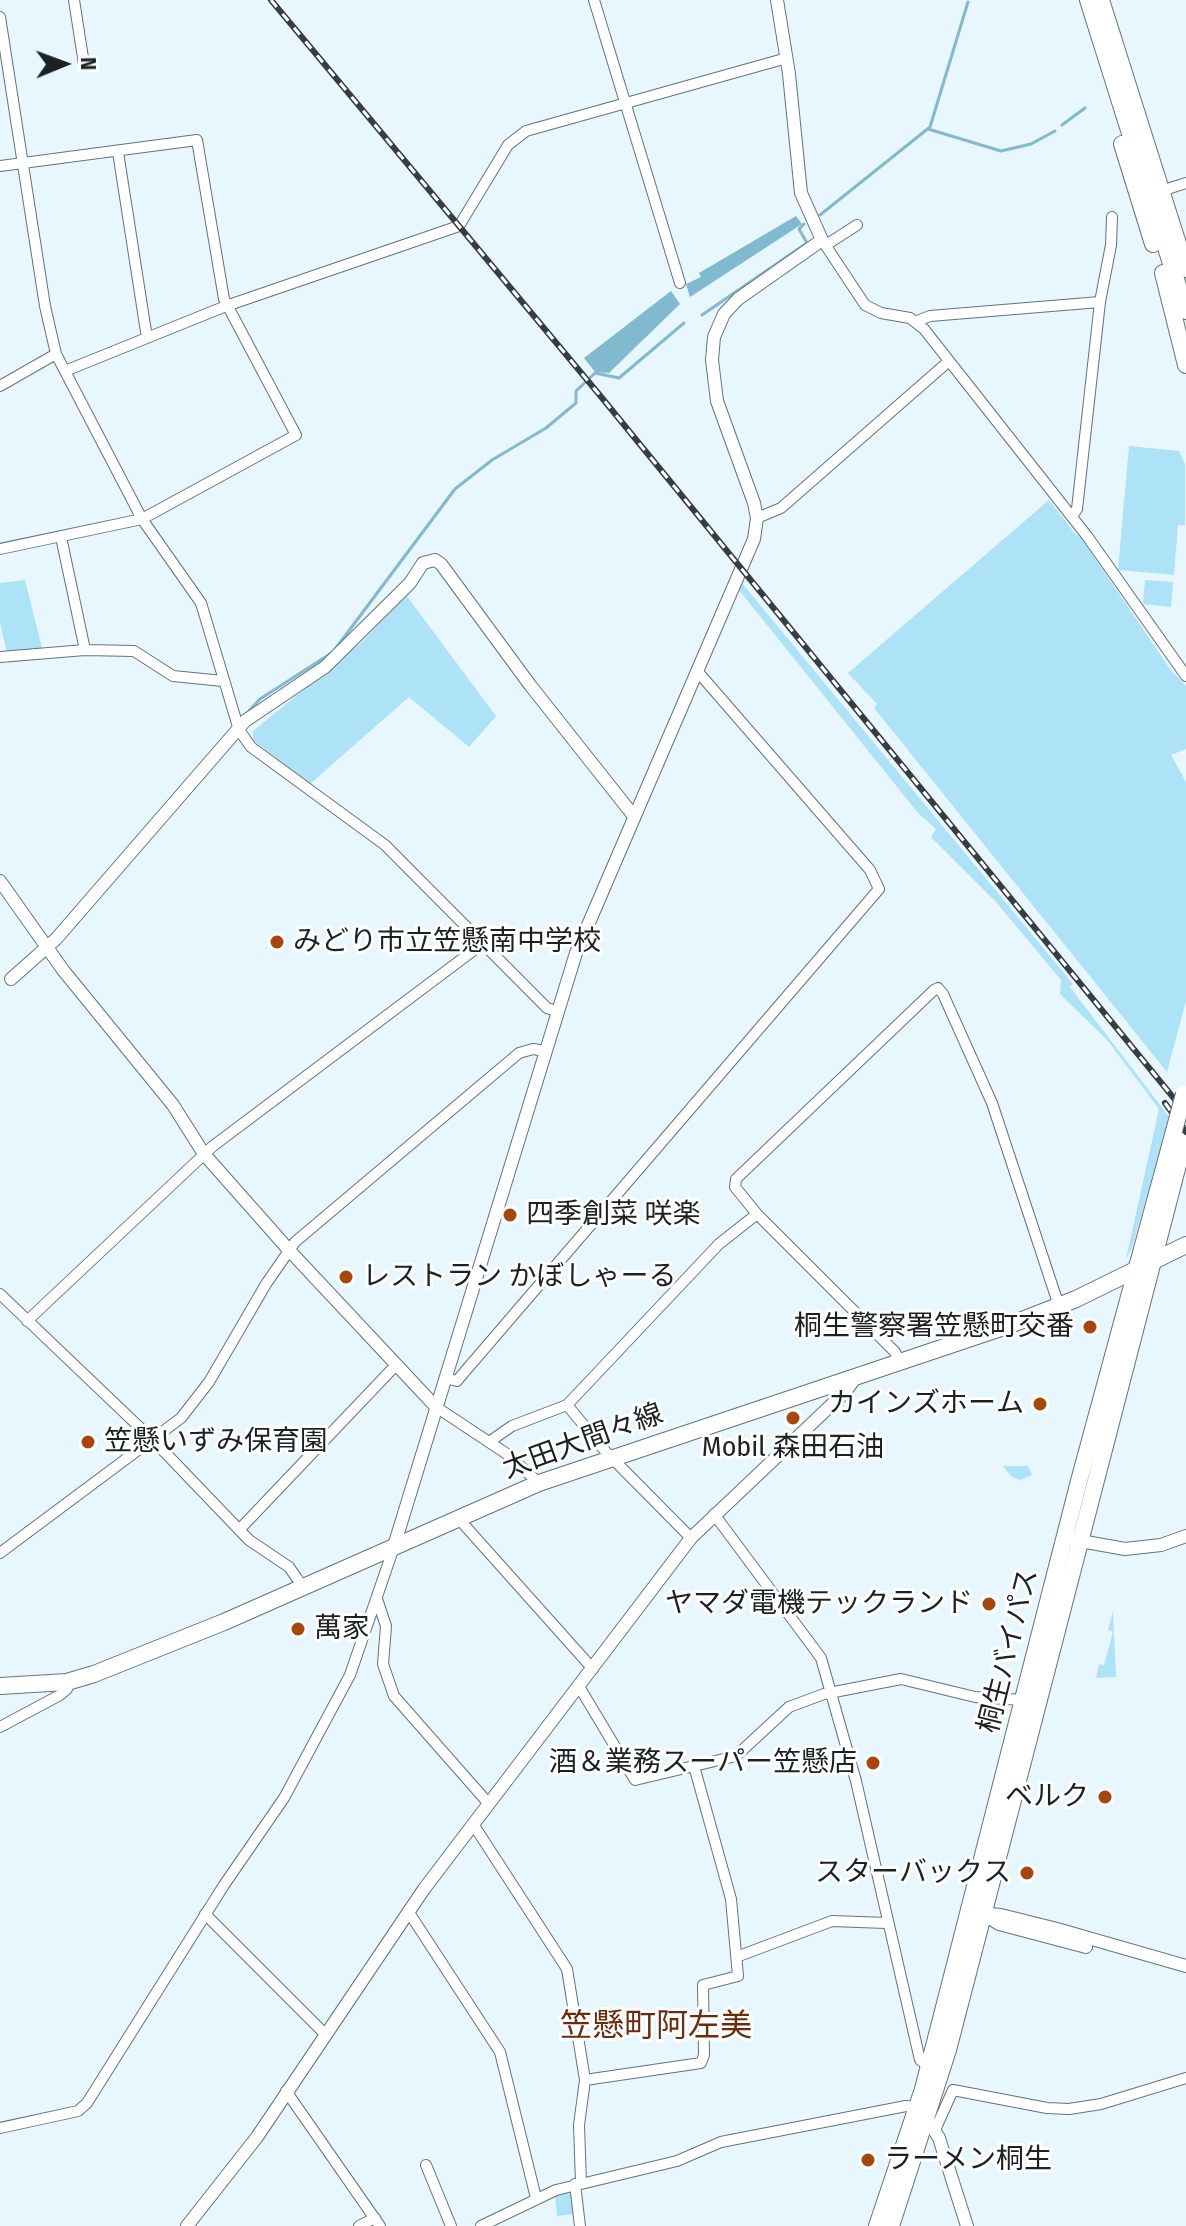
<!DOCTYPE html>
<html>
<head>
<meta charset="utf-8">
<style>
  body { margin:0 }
  #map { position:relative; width:1186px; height:2226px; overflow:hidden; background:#e7f7fd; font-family:"Fira Sans Condensed",sans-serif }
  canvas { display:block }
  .north { position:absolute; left:24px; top:24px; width:80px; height:80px; -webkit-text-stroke:6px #fff; paint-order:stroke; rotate:89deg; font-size:22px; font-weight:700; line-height:32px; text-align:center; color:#1c2123 }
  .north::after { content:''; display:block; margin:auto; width:28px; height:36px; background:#1c2123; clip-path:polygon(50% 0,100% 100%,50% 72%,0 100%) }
</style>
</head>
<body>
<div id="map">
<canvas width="1186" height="2226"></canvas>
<div class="north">N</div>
</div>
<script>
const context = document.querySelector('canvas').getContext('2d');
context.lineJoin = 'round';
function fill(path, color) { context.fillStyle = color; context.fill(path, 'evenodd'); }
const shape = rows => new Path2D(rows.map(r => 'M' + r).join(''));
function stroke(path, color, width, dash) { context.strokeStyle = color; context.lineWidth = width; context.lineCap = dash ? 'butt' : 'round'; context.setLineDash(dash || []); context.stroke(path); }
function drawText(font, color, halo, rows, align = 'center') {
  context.font = font + ' "Fira Sans Condensed","Noto Sans JP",sans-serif'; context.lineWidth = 6; context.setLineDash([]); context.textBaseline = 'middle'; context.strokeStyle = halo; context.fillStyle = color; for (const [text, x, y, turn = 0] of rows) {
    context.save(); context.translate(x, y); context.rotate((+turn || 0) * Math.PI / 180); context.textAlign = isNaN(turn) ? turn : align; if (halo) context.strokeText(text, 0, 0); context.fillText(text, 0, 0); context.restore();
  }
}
fill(shape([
  [1129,446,1179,451,1185,464,1185,525,1178,525,1174,575,1118,570],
  [1049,500,1076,535,1080,536,1170,669,1186,686,1186,749,1171,755,1186,782,1186,1001,1167,1072,874,708,877,704,848,673],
  [25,580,43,652,7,653,0,623,0,583],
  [1145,580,1173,582,1171,607,1143,604],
  [742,583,1073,984,1070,987,1186,1139,1168,1122,1132,1248,1126,1259,1159,1109,1108,1041,1060,994,1061,980,996,902,931,837,936,829,918,813,739,590],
  [406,595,496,716,469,747,409,697,310,784,253,740,253,731,362,642],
  [1003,1466,1028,1466,1032,1475,1020,1480,1012,1477],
  [1113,1611,1116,1677,1096,1678,1099,1664,1104,1665,1113,1632,1108,1630],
  [565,2192,571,2195,573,2214,557,2216,555,2195]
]), '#aee2f6');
fill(shape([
  [796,216,802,224,690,297,686,284,701,277,699,273],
  [671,291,680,304,609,373,595,372,584,358]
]), '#81b9ce');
stroke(shape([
  [1062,125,1085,108],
  [928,129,1001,151,1031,144,1055,131],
  [820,215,930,127,968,2],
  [702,315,807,243,799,229,804,224],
  [247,713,260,699,333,652,455,489,492,460,546,428,576,403,576,391,595,373,619,378,684,323]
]), '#81b9ce', 3);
const minor = shape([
  [74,0,84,64],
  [594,0,680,283],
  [0,17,45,306,56,354,142,519,201,603,239,730,251,747,385,845,547,1008,556,1011],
  [118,152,147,338],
  [0,166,197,140,224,299,296,435,142,519,0,549],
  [1161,191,1186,183],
  [822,240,865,305,881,313,910,318,924,329,1087,536,1186,676],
  [826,245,857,225],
  [917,321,930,316,1100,302],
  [65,371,226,306,459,226,508,145,526,131,787,58],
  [0,386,56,354],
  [1072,516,1077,509,1100,302,1111,245,1112,217],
  [757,518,781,508,949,361],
  [61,537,85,650],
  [0,657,85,650,134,651,173,676,223,681],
  [0,1294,154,1441,249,1540,289,1567,303,1587],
  [27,1321,213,1146,482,944],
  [899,1361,895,1352,757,1214,735,1187,736,1179,934,990,938,988,943,994,992,1103,1059,1306],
  [445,1378,457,1381,461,1376,879,889,870,870,698,672],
  [436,1407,507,1454,539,1483],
  [489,1442,512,1426,567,1405],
  [714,1514,821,1658,856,1781,920,2060,928,2066],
  [458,1518,593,1669],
  [239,1530,396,1365],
  [691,1538,606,1452,567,1405,719,1244,757,1214],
  [0,1553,181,1418,209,1382,266,1284,295,1242,519,1053,533,1049,545,1051],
  [377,1599,386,1626,383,1664,394,1696,489,1804],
  [580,1688,635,1780,736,1756,789,1707,824,1694,901,1679,975,1697,1023,1700],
  [0,1727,60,1695,67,1689,67,1682],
  [473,1824,567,1969,585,2080,579,2125,581,2183],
  [408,1911,500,2052,536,2198],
  [205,1914,324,2033],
  [739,1956,832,1921,886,1923],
  [585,2080,701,2063,704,2055,703,1985,738,1976,731,1899,694,1766],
  [286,2091,380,2226],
  [0,2128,78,2111,87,2103,224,1885,284,1798,350,1675,394,1547],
  [935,2130,953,2090,1047,2108,1069,2109,1101,2104,1186,2078],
  [426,2165,451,2226],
  [575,2184,580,2226],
  [359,2226,375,2218],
  [481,2226,556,2190,677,2161,721,2142,906,2106,917,2107]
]);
const tertiary = shape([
  [0,881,63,970,173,1105,204,1154,288,1249,436,1407],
  [11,979,56,939,245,721,325,667,410,583,423,563,435,560,441,564,530,685,633,815],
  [1075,1540,1125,1549,1161,1545,1186,1536],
  [394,1546,576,953,754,539,757,518,754,503,717,401,712,360,714,337,724,314,738,299,822,240,801,193,789,74,777,0],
  [977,1913,1001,1915,1057,1929,1186,1966],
  [986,1916,999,1924,1086,1947],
  [923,2112,939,2138,967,2226],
  [187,2226,257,2137,424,1889,691,1538,845,1392,857,1376]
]);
const primary = shape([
  [0,1686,67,1682,94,1674,224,1622,539,1483,1007,1326,1076,1299,1186,1245]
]);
const trunk = shape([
  [1088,0,1186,311],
  [1101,0,1186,269],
  [1122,144,1153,244],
  [1163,273,1186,365],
  [877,2226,923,2089,1079,1481,1174,1131],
  [891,2226,948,2050,1186,1134]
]);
stroke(minor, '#657378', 12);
stroke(tertiary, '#657378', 14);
stroke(primary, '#657378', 18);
stroke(trunk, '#657378', 18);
stroke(minor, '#fff', 10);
stroke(tertiary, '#fff', 12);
stroke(primary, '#fff', 16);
stroke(trunk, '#fff', 16);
const rail = shape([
  [271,0,598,393,1186,1113],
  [1165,1103,1186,1132]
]);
stroke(rail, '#373d40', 6);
stroke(rail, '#fff', 3, [9]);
const trunkBridge = shape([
  [1174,1131,1184,1094]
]);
stroke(trunkBridge, '#657378', 18, []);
stroke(trunkBridge, '#fff', 16);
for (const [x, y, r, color] of [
  [277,942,8,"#a8450d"],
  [510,1215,8,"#a8450d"],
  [346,1277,8,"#a8450d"],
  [1090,1327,8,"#a8450d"],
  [1040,1404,8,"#a8450d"],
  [793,1418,8,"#a8450d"],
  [88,1442,8,"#a8450d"],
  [989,1604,8,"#a8450d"],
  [298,1629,8,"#a8450d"],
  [873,1763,8,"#a8450d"],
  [1105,1797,8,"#a8450d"],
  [1027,1873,8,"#a8450d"],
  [868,2160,8,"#a8450d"]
]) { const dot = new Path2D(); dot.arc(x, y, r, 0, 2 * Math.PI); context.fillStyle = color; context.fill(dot); stroke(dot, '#fff', 3); }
drawText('28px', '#1c2123', '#fff', [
  ["みどり市立笠懸南中学校",293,942],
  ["四季創菜 咲楽",526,1215],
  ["レストラン かぼしゃーる",362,1277],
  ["桐生警察署笠懸町交番",1074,1327,"right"],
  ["カインズホーム",1024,1404,"right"],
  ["笠懸いずみ保育園",104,1442],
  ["Mobil 森田石油",793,1448,"center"],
  ["ヤマダ電機テックランド",973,1604,"right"],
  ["萬家",314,1629],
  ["酒＆業務スーパー笠懸店",857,1763,"right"],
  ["ベルク",1089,1797,"right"],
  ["スターバックス",1011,1873,"right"],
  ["ラーメン桐生",884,2160]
], 'left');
drawText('28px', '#1c2123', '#fff', [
  ["太田大間々線",583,1442,-20],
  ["桐生バイパス",1009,1651,-76]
]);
drawText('32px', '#6b2c0b', '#fff', [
  ["笠懸町阿左美",656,2027]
]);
</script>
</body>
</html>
